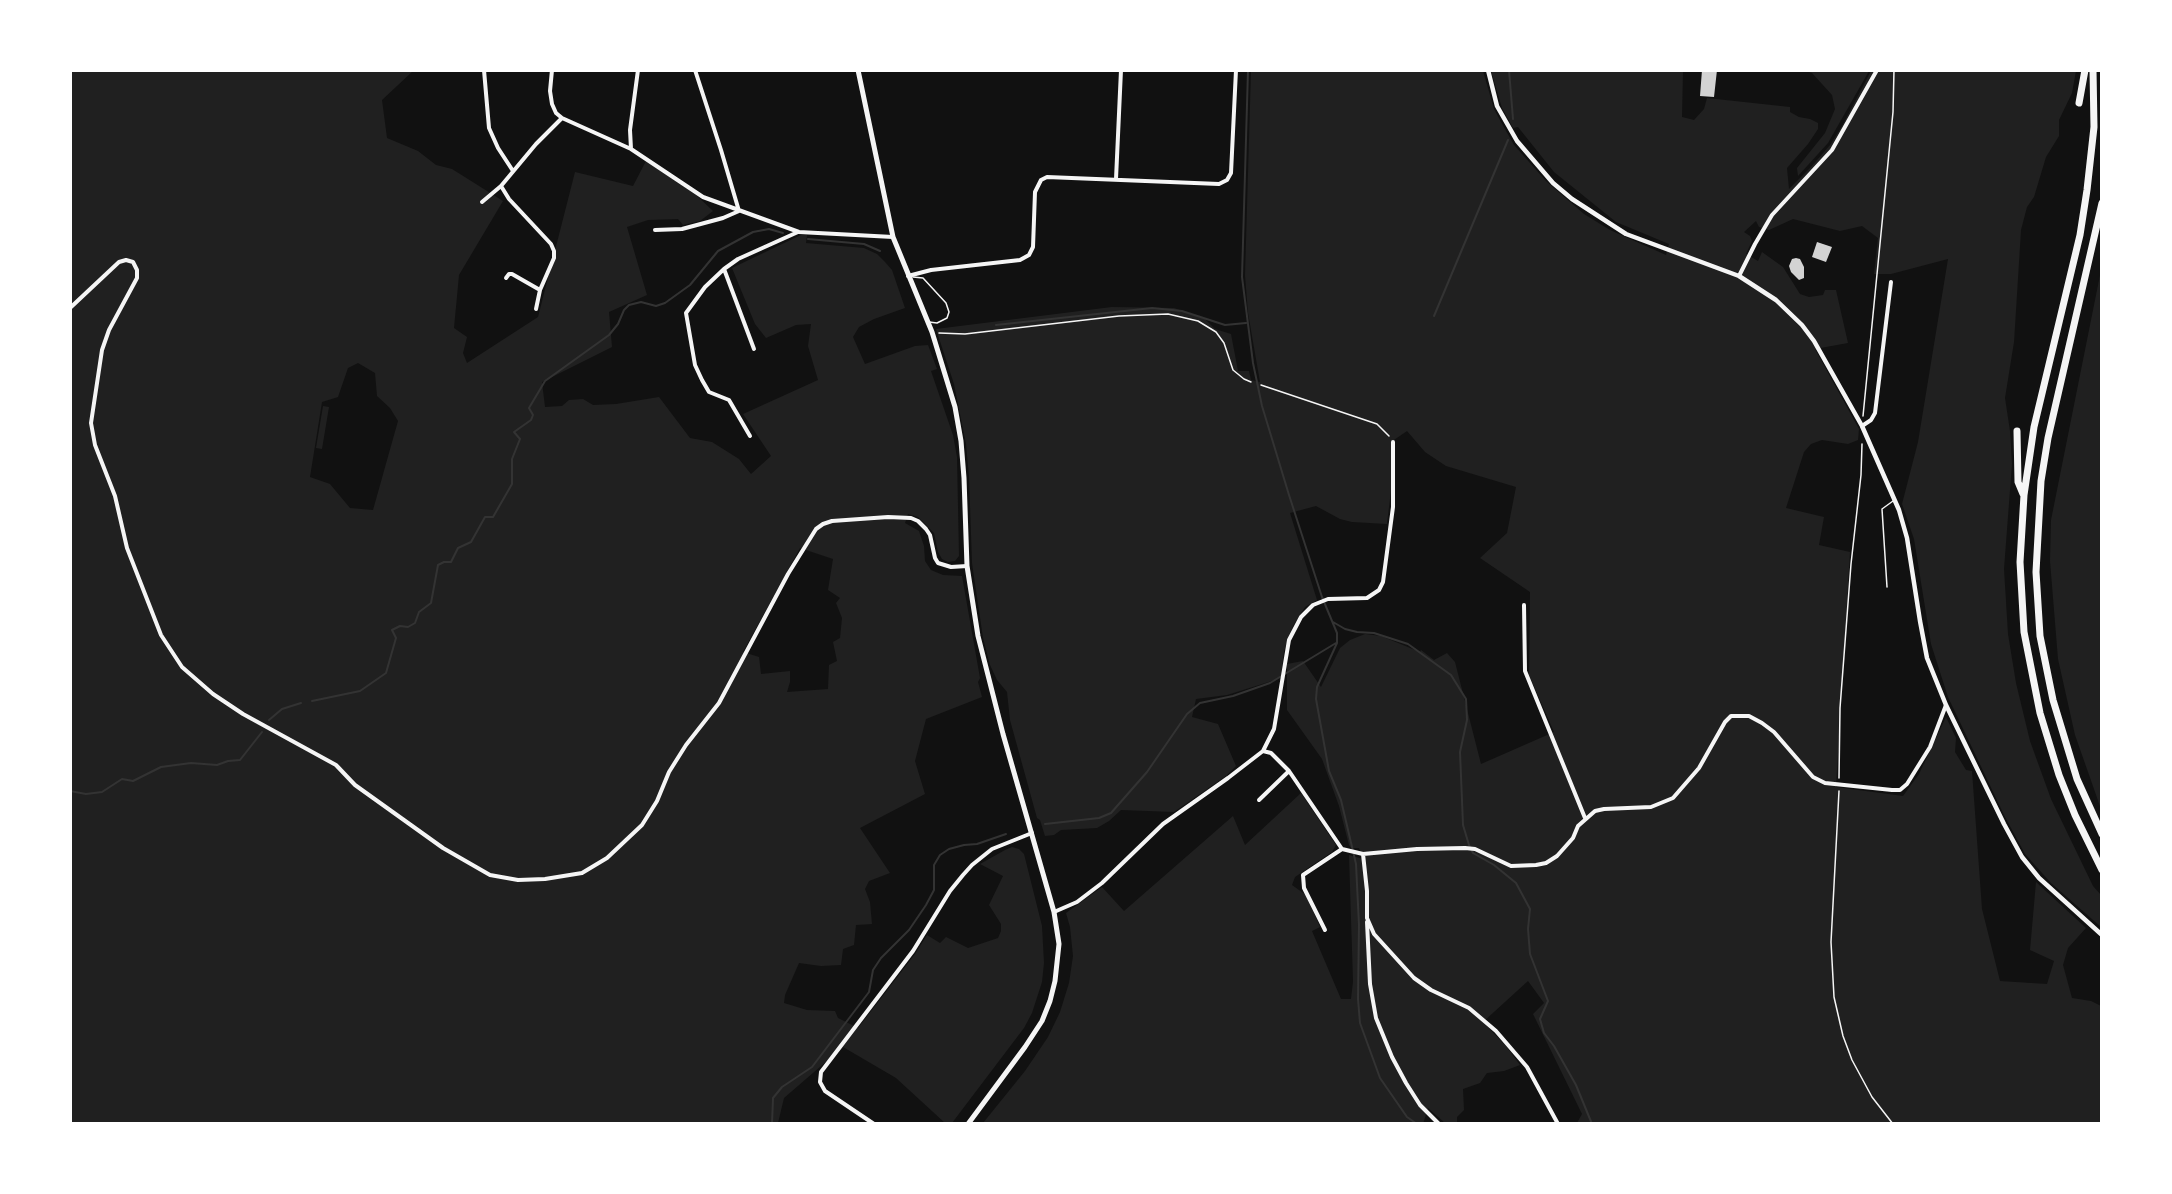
<!DOCTYPE html>
<html>
<head>
<meta charset="utf-8">
<style>
  body { margin:0 }
  #map { position:relative; width:2172px; height:1194px; overflow:hidden; background:#111; font-family:"Titillium Web",sans-serif }
  canvas { display:block }
  .frame { position:absolute; inset:0; border:72px solid #fff; pointer-events:none }
</style>
</head>
<body>
<div id="map">
<canvas width="2172" height="1194"></canvas>
<div class="frame"></div>
</div>
<script>
const context = document.querySelector('canvas').getContext('2d');
context.lineJoin = 'round';
function fill(path, color) { context.fillStyle = color; context.fill(path, 'evenodd'); }
const shape = rows => new Path2D(rows.map(r => 'M' + r).join(''));
function stroke(path, color, width, dash) { context.strokeStyle = color; context.lineWidth = width; context.lineCap = dash ? 'butt' : 'round'; context.setLineDash(dash || []); context.stroke(path); }
fill(shape([
  [70,71,413,71,382,100,387,138,418,151,436,165,452,169,503,201,459,275,454,328,467,337,463,353,467,363,538,317,575,172,633,186,646,161,694,193,713,211,700,221,683,225,678,219,648,220,627,227,647,295,609,312,612,347,542,382,545,407,562,406,569,400,583,399,593,405,616,404,659,397,690,438,712,442,739,459,751,474,771,456,743,414,818,380,808,346,811,324,796,325,766,338,755,324,732,268,801,235,807,235,806,243,864,248,877,254,885,262,892,270,905,308,874,319,859,327,853,337,865,364,915,346,928,345,937,369,931,371,953,435,957,457,959,556,955,561,948,562,942,559,938,552,934,533,918,517,908,514,905,523,919,531,924,546,925,561,931,570,943,575,962,576,980,678,978,682,982,697,926,719,915,761,925,794,860,828,890,873,869,881,865,889,870,902,872,924,856,925,854,945,843,949,841,965,821,966,799,963,785,995,784,1003,807,1010,835,1011,838,1018,858,1028,915,954,927,935,940,943,946,937,968,948,998,938,1001,931,1001,924,989,905,1003,876,980,864,1005,850,1012,847,1019,849,1024,854,1042,926,1044,963,1042,982,1032,1013,1024,1028,952,1123,945,1123,896,1078,843,1047,784,1098,778,1123,71,1123],
  [358,363,375,373,377,396,390,408,398,421,373,510,350,508,330,484,310,477,322,402,338,397,348,368],
  [800,548,833,559,828,590,840,598,836,603,842,618,840,638,833,642,837,661,829,665,828,689,787,692,790,682,790,671,761,674,759,657,743,652],
  [1251,71,1483,71,1494,109,1501,122,1514,145,1546,181,1584,214,1610,230,1666,255,1669,244,1616,222,1554,172,1518,127,1513,128,1502,108,1491,71,1683,71,1682,117,1694,120,1704,109,1707,98,1790,107,1790,112,1799,117,1810,119,1818,123,1818,129,1808,144,1787,168,1789,189,1811,167,1830,145,1842,126,1871,71,2076,71,2072,93,2059,120,2059,136,2046,157,2034,197,2027,207,2021,230,2014,342,2005,398,2010,431,2012,464,2004,569,2008,634,2016,683,2030,741,2051,799,2093,886,2101,895,2101,927,2051,883,2025,854,2004,815,1948,697,1931,644,1914,539,1902,504,1918,442,1948,259,1891,274,1874,274,1878,238,1862,226,1840,231,1793,219,1769,230,1759,227,1756,221,1744,232,1750,236,1752,241,1746,254,1758,261,1762,252,1783,267,1800,294,1809,297,1823,295,1825,290,1836,290,1848,343,1815,349,1859,429,1858,440,1848,444,1822,440,1811,444,1804,452,1786,508,1824,517,1819,545,1850,552,1836,787,1903,796,1919,774,1946,717,1956,738,1955,752,1966,770,1972,771,1982,909,2000,981,2047,984,2054,961,2030,950,2036,882,2086,928,2068,948,2063,965,2072,998,2091,1001,2101,1006,2101,1123,1577,1123,1582,1114,1533,1014,1544,1003,1528,981,1483,1022,1506,1046,1520,1065,1504,1071,1487,1073,1480,1083,1463,1089,1464,1110,1457,1117,1457,1123,1445,1123,1428,1108,1423,1124,983,1123,1025,1071,1048,1037,1060,1012,1069,983,1073,956,1070,927,1066,913,1102,887,1124,911,1233,816,1245,845,1301,793,1336,845,1332,852,1295,877,1292,885,1306,895,1320,927,1312,931,1341,999,1351,999,1353,982,1349,855,1363,859,1359,848,1351,848,1349,845,1339,806,1322,759,1287,710,1287,664,1303,661,1321,687,1340,648,1350,640,1365,634,1381,636,1420,652,1421,650,1434,660,1447,653,1455,662,1481,764,1554,732,1529,675,1530,592,1480,558,1507,533,1516,487,1446,466,1425,452,1407,431,1391,442,1393,474,1387,524,1352,522,1340,519,1316,506,1290,513,1317,600,1305,607,1293,626,1284,651,1281,676,1275,680,1227,695,1196,699,1192,717,1218,724,1236,766,1226,776,1174,812,1121,810,1109,821,1097,828,1061,830,1054,835,1045,836,1040,820,1037,818,1010,720,1007,692,997,680,990,665,983,638,972,563,969,477,966,444,954,384,936,329,1112,307,1174,308,1205,319,1215,329,1231,334,1238,371,1249,371,1251,380,1260,382,1248,313,1245,275],
  [1806,71,1869,71,1828,143,1798,176,1797,168,1825,133,1835,109,1832,95,1812,73],
  [2101,270,2101,809,2075,735,2058,659,2050,561,2051,520],
  [323,406,329,407,322,449,316,448]
]), '#202020');
stroke(shape([
  [1248,70,1242,277,1253,363,1262,406,1289,495,1322,597,1337,633,1337,643,1317,687,1316,699,1329,771,1341,800,1356,864,1359,925,1358,999,1360,1023,1380,1078,1407,1117,1417,1124],
  [1509,70,1513,119],
  [808,239,864,244,880,251],
  [1434,316,1508,140],
  [996,325,1152,308,1182,311,1225,325,1246,323],
  [1333,622,1345,629,1357,632,1374,633,1408,644,1451,675,1466,699,1467,720,1460,752,1463,825,1469,845,1473,853,1494,865,1516,883,1530,909,1528,929,1530,954,1548,1001,1540,1019,1544,1033,1554,1046,1576,1085,1592,1124],
  [312,701,360,691,386,673,396,638,392,630,400,626,408,627,415,623,419,612,431,603,438,565,444,562,451,562,458,548,471,542,485,517,493,517,512,484,512,459,520,439,514,432,531,420,533,415,529,408,545,381,609,335,618,324,624,310,629,305,641,302,656,306,665,303,690,285,718,251,753,232,769,229,783,233],
  [269,720,282,709,301,703],
  [70,791,86,794,102,792,122,779,133,781,161,767,191,763,217,765,228,761,240,760,262,732],
  [1045,824,1099,818,1111,813,1147,772,1187,714,1200,703,1233,696,1270,683,1336,643],
  [772,1124,773,1098,782,1087,812,1067,869,992,873,970,881,958,909,930,926,905,934,890,934,865,940,855,949,849,964,845,977,844,1006,834]
]), '#333', 2);
fill(shape([
  [1702,70,1717,70,1714,97,1700,96],
  [1817,242,1832,247,1826,262,1812,257],
  [1796,258,1800,259,1804,267,1804,278,1799,280,1791,272,1789,266,1792,259]
]), '#d3d3d3');
stroke(shape([
  [939,333,965,334,1119,316,1168,314,1198,321,1216,332,1224,343,1233,370,1244,379,1251,382],
  [1261,385,1377,424,1389,436],
  [1863,416,1893,112,1894,70],
  [1839,778,1840,708,1851,564,1861,475,1862,444],
  [1839,791,1831,942,1834,997,1843,1036,1852,1060,1872,1097,1893,1124]
]), '#f5f5f5', 1.5);
stroke(shape([
  [913,277,923,278,946,303,949,312,947,318,937,323,929,322],
  [1887,587,1882,509,1893,501]
]), '#f5f5f5', 1.5);
stroke(shape([
  [484,70,489,128,498,148,513,171],
  [552,70,550,91,552,104,556,113,562,118,631,149,703,197,799,232,893,237],
  [631,149,630,130,638,70],
  [1116,179,1121,70],
  [501,186,509,199,551,244,554,251,554,258,540,290,536,309],
  [482,202,501,186,536,144,562,118],
  [655,230,682,229,723,218,739,211,721,150,695,70],
  [724,269,754,349],
  [908,276,931,270,1020,260,1029,255,1033,247,1035,192,1041,180,1047,177,1219,184,1227,180,1231,173,1236,70],
  [1739,276,1755,244,1772,215,1832,150,1877,70],
  [506,278,509,274,512,274,540,290],
  [70,308,119,262,126,260,133,262,137,270,137,278,109,330,102,350,91,423,95,445,115,496,127,548,161,635,182,667,213,694,243,714,336,765,355,785,443,848,490,875,518,880,545,879,582,873,607,858,642,825,657,801,669,772,686,745,719,703,788,574,816,529,823,524,832,521,888,517,911,518,918,521,926,529,930,535,935,558,938,563,951,567,967,566],
  [1862,426,1871,420,1875,413,1891,282],
  [750,436,729,400,709,392,702,380,695,365,686,313,705,287,724,269,738,259,798,232],
  [1524,605,1525,671,1585,818],
  [1263,751,1274,729,1289,640,1301,617,1313,605,1328,599,1367,598,1379,590,1383,582,1393,507,1393,442],
  [1259,800,1289,771],
  [1363,854,1367,891,1367,918,1374,934,1414,978,1431,990,1469,1008,1496,1031,1527,1067,1558,1124],
  [1054,912,1077,902,1102,883,1163,824,1228,778,1263,751,1271,753,1289,771,1342,849,1363,854,1417,849,1465,848,1475,849,1511,866,1536,865,1546,863,1557,856,1573,838,1578,826,1595,811,1604,809,1651,807,1673,798,1699,768,1725,722,1731,716,1749,716,1762,723,1774,732,1813,777,1825,783,1892,790,1900,790,1907,784,1930,747,1946,705],
  [1367,922,1370,984,1376,1018,1392,1057,1406,1083,1420,1105,1439,1124],
  [1325,930,1304,888,1303,875,1342,849],
  [874,1124,825,1091,820,1082,821,1072,913,951,950,891,963,875,972,865,992,849,1032,833]
]), '#f5f5f5', 4);
stroke(shape([
  [1488,70,1497,106,1517,141,1553,183,1572,199,1626,234,1739,276,1776,300,1802,325,1814,341,1862,426,1899,510,1907,538,1920,621,1927,658,1946,705,2004,824,2022,857,2039,878,2102,935]
]), '#f5f5f5', 4.5);
stroke(shape([
  [858,70,893,237,932,332,955,407,961,441,964,478,967,566,978,636,1003,734,1054,912,1059,944,1055,981,1050,1001,1042,1021,1025,1047,968,1124]
]), '#f5f5f5', 5);
stroke(shape([
  [2093,70,2094,127,2087,190,2080,235,2034,427,2024,495,2020,562,2024,632,2040,713,2059,775,2075,815,2102,870],
  [2079,103,2085,70],
  [2102,203,2048,438,2041,481,2036,572,2040,636,2053,700,2077,779,2102,834],
  [2017,431,2018,482,2023,494]
]), '#f5f5f5', 7);
</script>
</body>
</html>
